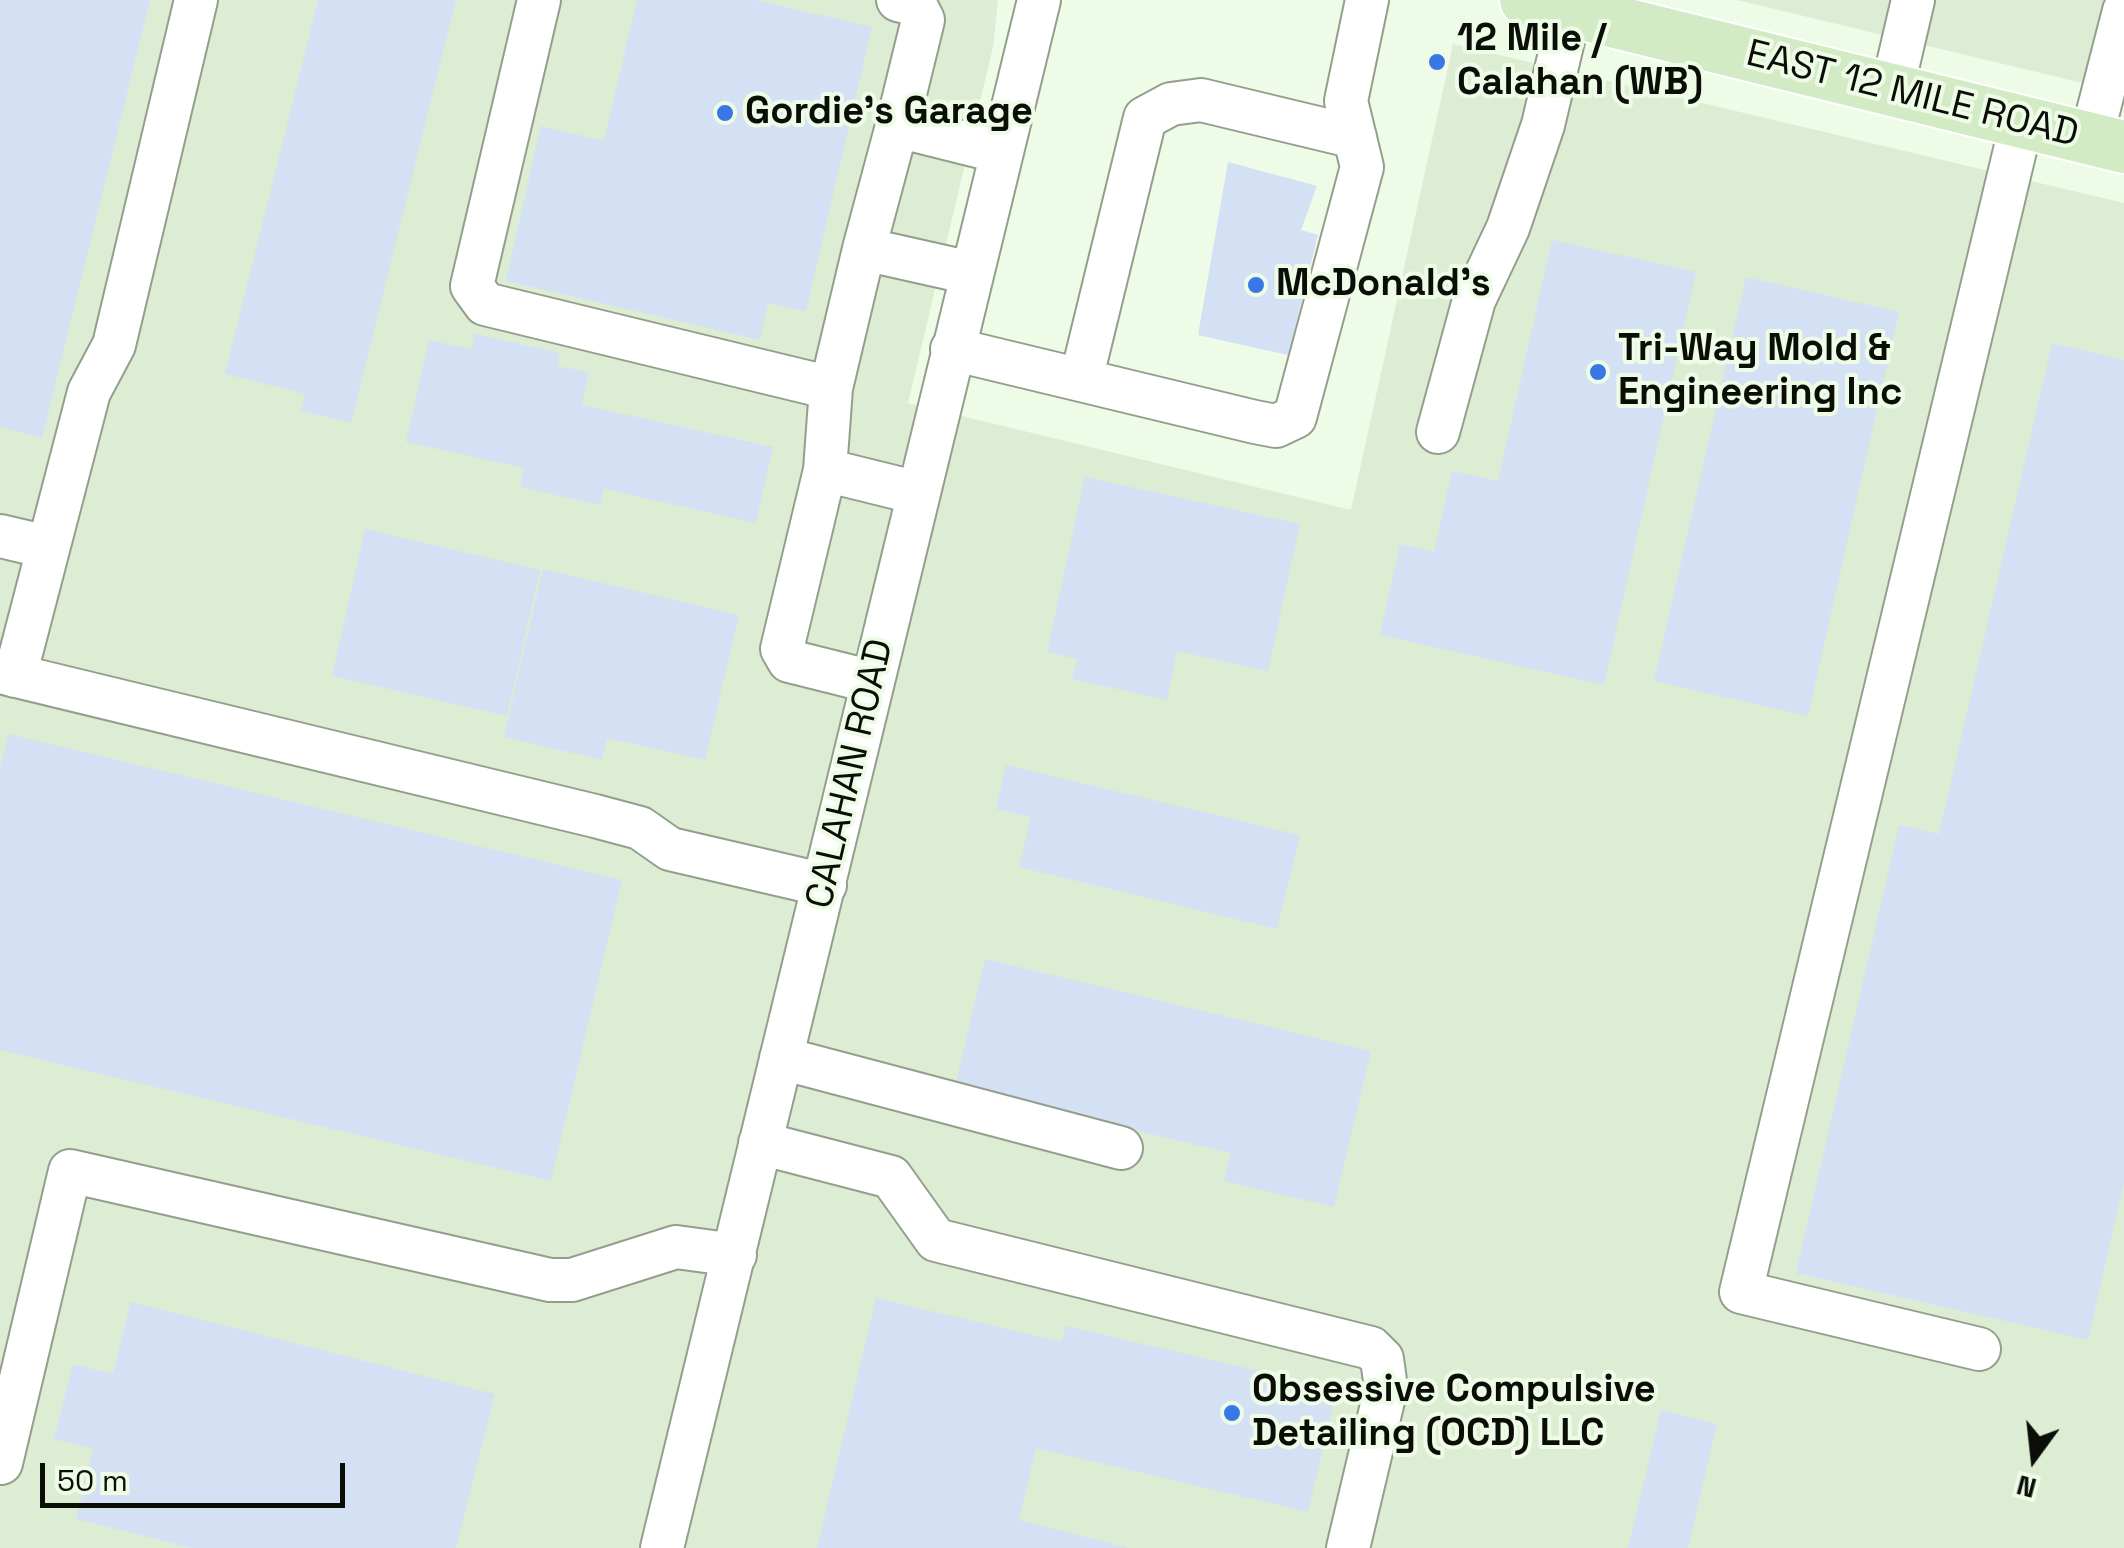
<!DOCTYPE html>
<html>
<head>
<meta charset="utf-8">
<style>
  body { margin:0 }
  #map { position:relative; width:2124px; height:1548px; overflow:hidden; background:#eefce7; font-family:"Space Grotesk",sans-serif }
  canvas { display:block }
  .north { position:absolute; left:1984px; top:1408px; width:100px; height:100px; -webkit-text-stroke:8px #eefce7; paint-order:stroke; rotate:195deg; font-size:28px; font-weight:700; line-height:40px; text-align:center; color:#0a0e07 }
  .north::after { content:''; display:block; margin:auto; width:35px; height:45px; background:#0a0e07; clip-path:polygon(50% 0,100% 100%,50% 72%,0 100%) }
  .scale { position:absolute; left:40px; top:1463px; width:305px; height:45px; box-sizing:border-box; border:5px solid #0a0e07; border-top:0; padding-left:12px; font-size:30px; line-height:35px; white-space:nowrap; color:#0a0e07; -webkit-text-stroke:8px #eefce7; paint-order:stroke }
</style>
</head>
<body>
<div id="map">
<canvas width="2124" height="1548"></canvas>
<div class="north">N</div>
<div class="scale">50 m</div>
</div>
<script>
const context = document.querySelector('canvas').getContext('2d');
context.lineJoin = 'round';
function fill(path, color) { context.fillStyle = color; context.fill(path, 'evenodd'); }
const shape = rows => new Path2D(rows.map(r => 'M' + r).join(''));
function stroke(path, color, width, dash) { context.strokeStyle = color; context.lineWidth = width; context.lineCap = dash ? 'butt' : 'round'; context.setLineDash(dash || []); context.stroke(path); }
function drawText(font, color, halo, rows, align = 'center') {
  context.font = font + ' "Space Grotesk",sans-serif'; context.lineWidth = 8; context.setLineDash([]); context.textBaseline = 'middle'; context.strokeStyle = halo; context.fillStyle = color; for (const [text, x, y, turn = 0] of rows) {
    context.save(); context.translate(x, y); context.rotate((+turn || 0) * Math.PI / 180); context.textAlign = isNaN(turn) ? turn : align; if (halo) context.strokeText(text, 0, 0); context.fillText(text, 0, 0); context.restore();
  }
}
fill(shape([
  [0,0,998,0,993,47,908,403,1351,510,1453,44,2124,203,2124,1548,0,1548],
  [1737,0,2124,0,2124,93,1762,6]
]), '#dcedd3');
fill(shape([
  [0,0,150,0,42,438,0,427],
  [318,0,456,0,351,423,301,411,305,394,225,374],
  [637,0,755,0,872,27,806,311,768,303,760,340,506,281,541,126,604,141],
  [1228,162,1317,186,1301,230,1318,235,1288,355,1198,335],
  [1552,240,1696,272,1604,685,1380,635,1400,544,1434,552,1452,471,1498,481],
  [1746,277,1899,312,1808,716,1654,681],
  [475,334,560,353,557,366,589,372,582,405,773,447,756,523,604,489,600,505,520,487,524,468,406,442,429,340,471,349],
  [2052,343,2124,360,2124,1182,2088,1340,1796,1273,1899,825,1939,834],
  [1085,477,1300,524,1268,671,1177,651,1167,700,1072,679,1077,659,1047,652],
  [365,529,540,570,507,716,332,676],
  [543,569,739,615,705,760,607,738,602,760,504,737],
  [8,734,622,880,551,1181,0,1050,0,769],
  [1006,765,1300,835,1277,929,1019,867,1031,817,996,809],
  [985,959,1371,1051,1334,1207,1224,1181,1230,1153,955,1087],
  [876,1298,1062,1342,1066,1326,1337,1389,1308,1512,1036,1448,1019,1520,1128,1548,817,1548],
  [131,1302,495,1394,456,1548,192,1548,76,1519,93,1449,54,1439,73,1364,113,1374],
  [1661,1410,1717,1424,1688,1548,1628,1548]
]), '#d4e0f4');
const minor = shape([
  [539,0,472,286,485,304,831,388],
  [1892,90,1913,0],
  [897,126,923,20,915,4,898,0],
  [2091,139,2124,11],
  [864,249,897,126,1001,152],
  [952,349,1255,422,1276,426,1295,417,1362,167,1346,101,1367,0],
  [1081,380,1145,118,1171,104,1201,100,1355,137],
  [1438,432,1474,300,1508,228,1543,125,1570,11],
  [825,470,831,388,864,249,971,273],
  [0,536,47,547],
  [0,672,595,816,640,828,670,849,825,885],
  [15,676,89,392,114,345,196,0],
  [873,682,789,661,782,649,825,470,918,493],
  [781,1058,1121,1148],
  [760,1143,891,1177,936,1240,1371,1348,1382,1359,1386,1388,1348,1548],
  [1979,1349,1741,1292,2022,121],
  [1,1463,70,1171,550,1280,572,1280,676,1247,735,1255],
  [662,1548,1039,0]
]);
const major = shape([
  [1526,0,2124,147]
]);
stroke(minor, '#939f8c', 46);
stroke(major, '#fff', 56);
stroke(minor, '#fff', 42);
stroke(major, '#d3ebc4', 52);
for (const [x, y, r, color] of [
  [1437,62,10,"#3a77e6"],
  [725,113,10,"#3a77e6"],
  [1256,285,10,"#3a77e6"],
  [1598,372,10,"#3a77e6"],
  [1232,1413,10,"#3a77e6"]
]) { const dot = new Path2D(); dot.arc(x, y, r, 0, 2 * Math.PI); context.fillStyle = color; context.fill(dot); stroke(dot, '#eefce7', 4); }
drawText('bold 38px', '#0a0e07', '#eefce7', [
  ["12 Mile /",1457,40],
  ["Calahan (WB)",1457,84],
  ["Gordie's Garage",745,113],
  ["McDonald's",1276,285],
  ["Tri-Way Mold &",1618,350],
  ["Engineering Inc",1618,394],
  ["Obsessive Compulsive",1252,1391],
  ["Detailing (OCD) LLC",1252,1435]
], 'left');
drawText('38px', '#0a0e07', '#eefce7', [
  ["EAST 12 MILE ROAD",1912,95,14],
  ["CALAHAN ROAD",851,774,-77]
]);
</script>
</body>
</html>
